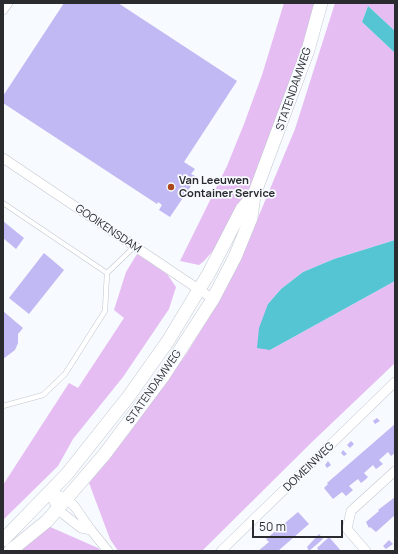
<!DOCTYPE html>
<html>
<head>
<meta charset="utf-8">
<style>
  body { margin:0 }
  #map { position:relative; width:398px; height:554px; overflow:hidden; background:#f7fafe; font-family:Manrope,sans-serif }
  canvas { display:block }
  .frame { position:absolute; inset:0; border:4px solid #292b2f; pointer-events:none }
  .scale { position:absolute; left:252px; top:520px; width:91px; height:18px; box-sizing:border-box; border:2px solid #292b2f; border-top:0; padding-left:5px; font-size:12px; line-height:14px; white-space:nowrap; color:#292b2f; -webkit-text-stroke:3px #f7fafe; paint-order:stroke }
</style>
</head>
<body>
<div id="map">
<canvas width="398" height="554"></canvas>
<div class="frame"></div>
<div class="scale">50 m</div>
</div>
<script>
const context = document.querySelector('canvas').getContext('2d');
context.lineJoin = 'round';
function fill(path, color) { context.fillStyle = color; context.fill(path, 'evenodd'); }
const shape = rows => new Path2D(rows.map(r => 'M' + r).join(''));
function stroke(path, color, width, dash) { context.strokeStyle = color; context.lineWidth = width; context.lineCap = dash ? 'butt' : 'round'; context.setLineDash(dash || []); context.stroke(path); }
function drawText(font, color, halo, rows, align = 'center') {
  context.font = font + ' Manrope,sans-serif'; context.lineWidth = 3.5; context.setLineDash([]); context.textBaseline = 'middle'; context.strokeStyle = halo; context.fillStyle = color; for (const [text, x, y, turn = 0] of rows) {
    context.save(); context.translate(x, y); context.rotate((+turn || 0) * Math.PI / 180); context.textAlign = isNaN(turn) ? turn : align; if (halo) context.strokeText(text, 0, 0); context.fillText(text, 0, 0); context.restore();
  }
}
fill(shape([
  [284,3,316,3,305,41,251,188,226,236,204,261,199,265,180,261,227,166,244,124,262,75],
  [335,3,395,3,395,31,368,6,362,22,395,53,395,240,334,259,303,272,281,289,268,304,270,350,395,281,395,363,313,441,202,551,118,551,110,539,89,483,130,432,187,353,214,309,242,256,295,129],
  [137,254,167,274,176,287,169,309,123,377,73,439,58,466,3,520,3,485,69,383,78,388,124,318,114,310,126,272],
  [48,526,98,548,101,551,17,551]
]), '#e5bdf2');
fill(shape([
  [368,6,395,31,395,53,362,22],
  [395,240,395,281,270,350,257,348,259,328,268,304,281,289,303,272,334,259]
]), '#55c5d4');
fill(shape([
  [64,3,118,3,237,81,184,162,195,169,191,174,197,177,170,217,159,210,162,205,158,202,157,204,3,103,3,96],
  [3,221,24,238,16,249,3,238],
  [44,253,64,270,29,314,9,298],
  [3,311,23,328,18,334,18,343,15,350,3,359],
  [377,418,380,421,375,424,373,421],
  [395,424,395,453,391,456,388,452,379,460,383,464,376,469,373,465,364,473,368,477,365,480,361,483,358,479,349,486,353,490,346,496,342,492,333,499,324,488,328,484,327,483],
  [351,441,354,444,350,448,347,445],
  [343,450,347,454,344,456,341,453],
  [328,461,331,465,327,468,325,465],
  [395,497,395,515,376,532,370,527,369,528,366,522,379,511,378,510],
  [298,512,309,524,278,551,258,551,269,542,266,539],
  [319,534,323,539,309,551,307,547],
  [329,537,336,545,341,551,319,551,317,548],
  [389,540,393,544,386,549,383,546]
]), '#c0b9f3');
const service = shape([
  [3,203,107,273],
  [3,406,43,395,65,374,105,311,107,273,134,247]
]);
const minor = shape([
  [3,10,8,3],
  [3,158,213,299],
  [50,492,67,499,75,507,91,530,108,551],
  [50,492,57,509,81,528,91,530],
  [221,551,395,382],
  [366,551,347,529,351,511,395,471]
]);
const secondary = shape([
  [3,540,67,474,129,396,168,341,209,273,242,209,254,195],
  [10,551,47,521,104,455,164,375,213,299,235,257,251,218,254,195,308,50,321,3]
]);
stroke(service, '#c1c6d0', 5.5);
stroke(minor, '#c1c6d0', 10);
stroke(secondary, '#c1c6d0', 14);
stroke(service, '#fff', 4.5);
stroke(minor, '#fff', 9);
stroke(secondary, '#fff', 13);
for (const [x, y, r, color] of [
  [171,187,4,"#ad471c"]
]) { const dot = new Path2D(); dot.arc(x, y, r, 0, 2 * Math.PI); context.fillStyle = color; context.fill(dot); stroke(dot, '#f7fafe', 1.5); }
drawText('11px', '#292b2f', '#f7fafe', [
  ["STATENDAMWEG",294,89,-71],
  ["GOOIKENSDAM",108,229,34],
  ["STATENDAMWEG",154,387,-55],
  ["DOMEINWEG",309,467,-44]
]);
drawText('bold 11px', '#292b2f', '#f7fafe', [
  ["Van Leeuwen",179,181],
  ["Container Service",179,194]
], 'left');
</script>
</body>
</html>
